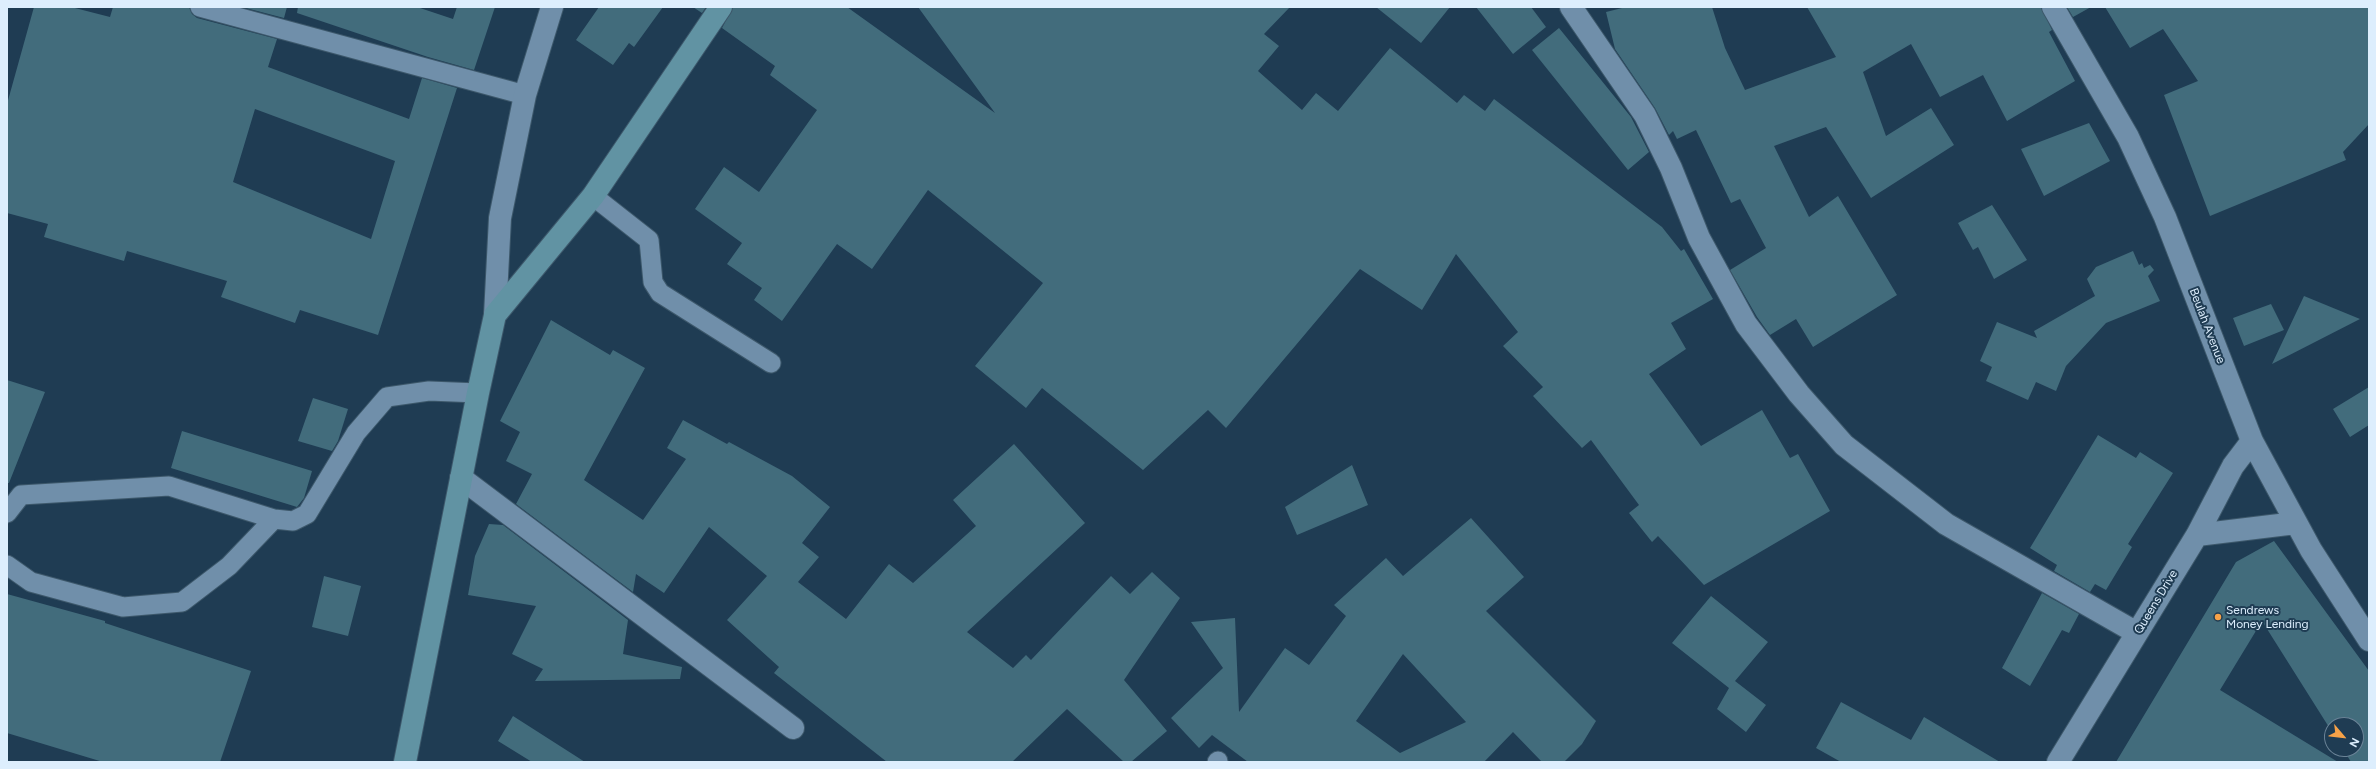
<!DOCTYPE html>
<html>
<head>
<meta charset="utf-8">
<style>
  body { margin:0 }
  #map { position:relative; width:2376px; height:769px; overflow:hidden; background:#1f3c53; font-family:Figtree,sans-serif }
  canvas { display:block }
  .frame { position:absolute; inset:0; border:8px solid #ddeefd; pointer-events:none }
  .north { position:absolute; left:2324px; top:717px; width:40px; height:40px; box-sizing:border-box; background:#1f3c53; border:1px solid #6b8397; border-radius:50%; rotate:118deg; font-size:11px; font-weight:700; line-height:16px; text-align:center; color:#ddeefd }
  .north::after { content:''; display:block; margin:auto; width:14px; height:18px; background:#f6a248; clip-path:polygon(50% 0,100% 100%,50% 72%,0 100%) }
</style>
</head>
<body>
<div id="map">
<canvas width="2376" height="769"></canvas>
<div class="frame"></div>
<div class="north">N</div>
</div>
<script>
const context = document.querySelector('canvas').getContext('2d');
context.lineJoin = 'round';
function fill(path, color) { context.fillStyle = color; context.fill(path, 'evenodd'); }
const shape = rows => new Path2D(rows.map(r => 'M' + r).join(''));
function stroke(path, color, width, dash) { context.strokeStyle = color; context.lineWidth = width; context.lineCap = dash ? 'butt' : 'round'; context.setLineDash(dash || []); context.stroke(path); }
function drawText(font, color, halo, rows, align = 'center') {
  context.font = font + ' Figtree,sans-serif'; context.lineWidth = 4; context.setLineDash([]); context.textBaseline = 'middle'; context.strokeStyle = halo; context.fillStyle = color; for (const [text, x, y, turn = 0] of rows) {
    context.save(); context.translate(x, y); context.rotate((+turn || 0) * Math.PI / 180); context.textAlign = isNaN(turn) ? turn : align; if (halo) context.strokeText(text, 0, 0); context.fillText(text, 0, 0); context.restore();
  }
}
fill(shape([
  [34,7,71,7,110,17,113,7,189,7,192,14,197,18,277,39,268,67,409,119,422,78,457,88,378,335,300,310,295,323,221,297,227,281,127,251,124,261,44,237,48,224,7,213,7,104],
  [255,109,395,161,371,239,233,182],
  [242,7,287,7,284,18],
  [298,7,417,7,453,19,457,7,495,7,474,70,428,57,297,13],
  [599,7,663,7,634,47,629,43,613,65,576,40],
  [693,7,706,7,702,13],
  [733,7,847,7,995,113,918,7,1290,7,1264,34,1279,46,1258,71,1302,110,1316,93,1338,111,1390,48,1457,103,1464,95,1485,111,1494,99,1662,227,1681,251,1684,249,1713,299,1671,323,1686,349,1649,374,1701,446,1762,410,1790,458,1798,454,1830,511,1704,585,1658,536,1652,542,1629,513,1639,505,1591,440,1582,448,1533,396,1543,387,1503,346,1518,332,1456,254,1422,310,1360,269,1226,428,1208,410,1143,470,1042,388,1026,408,975,366,1043,283,928,190,872,269,837,244,782,321,754,300,762,288,727,264,742,243,695,209,724,167,759,192,817,110,770,75,775,66,722,28],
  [1376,7,1450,7,1421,43],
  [1476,7,1531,7,1546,27,1513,54],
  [1626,7,1712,7,1725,48,1745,90,1836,57,1807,7,2041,7,2052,30,2049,32,2075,81,2007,121,1983,75,1940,97,1911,44,1863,72,1886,136,1931,108,1954,145,1871,198,1826,127,1774,146,1809,217,1838,196,1897,295,1813,347,1796,319,1770,335,1757,317,1730,270,1766,248,1740,199,1731,203,1696,130,1677,139,1673,131,1669,135,1655,108,1615,49,1606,12],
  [2067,7,2091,7,2073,17],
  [2105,7,2369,7,2369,124,2343,152,2346,160,2210,216,2164,95,2198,81,2163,29,2130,48],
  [1559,28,1631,117,1649,152,1628,170,1532,50],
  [2089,123,2110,161,2044,196,2021,149],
  [1992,205,2027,260,1994,279,1978,247,1973,250,1958,223],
  [2133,251,2139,265,2142,263,2144,268,2150,265,2154,270,2148,276,2160,301,2106,323,2066,366,2056,391,2036,382,2028,400,1986,381,1992,367,1980,361,1997,322,2037,338,2034,331,2095,296,2087,279,2096,267],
  [2304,296,2360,319,2272,364],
  [2271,304,2284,330,2244,346,2233,318],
  [551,320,610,355,613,350,645,368,584,480,643,520,686,459,667,448,683,420,727,444,729,442,792,476,830,507,802,543,819,557,798,582,846,619,889,564,913,583,976,526,953,500,1014,444,1085,523,967,632,1013,668,1026,655,1031,660,1111,576,1130,594,1152,572,1180,598,1124,680,1167,731,1131,762,1124,762,1067,709,1012,762,887,762,774,673,779,667,727,620,767,576,709,527,664,593,636,574,633,592,516,504,532,474,506,461,520,432,500,421],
  [7,380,45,392,9,483,7,483],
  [2369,387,2369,425,2350,437,2333,409],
  [313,398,348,409,338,441,332,451,298,441],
  [182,431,312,471,304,498,297,507,171,468],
  [2098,435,2136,458,2140,452,2173,473,2128,544,2132,547,2106,590,2095,584,2090,592,2054,571,2057,565,2030,548],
  [1352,465,1368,505,1297,535,1285,507],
  [1471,518,1524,577,1486,611,1596,721,1582,744,1564,762,1542,762,1513,732,1484,762,1248,762,1212,735,1199,748,1171,718,1223,668,1191,622,1235,618,1239,712,1285,648,1309,665,1346,616,1334,605,1386,558,1403,576],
  [1403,654,1466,722,1400,753,1356,721],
  [489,524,503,525,628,620,623,654,682,667,680,679,535,681,543,669,512,654,536,606,468,595,475,556],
  [2274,541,2369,671,2369,762,2351,762,2343,749,2356,749,2356,725,2332,725,2332,732,2262,621,2220,690,2338,762,2116,762,2236,562],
  [324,576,361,586,348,636,312,627],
  [2042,593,2079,614,2069,633,2062,630,2030,686,2002,668],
  [7,594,105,621,105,623,251,671,220,762,103,762,7,733],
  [1711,596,1768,642,1735,681,1766,705,1746,732,1717,709,1729,688,1672,643],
  [1841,702,1911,740,1924,717,2000,762,1841,762,1816,748],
  [513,716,585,762,532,762,498,741]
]), '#426c7c');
const lane = shape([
  [200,7,525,95],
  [593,196,649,240,653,282,660,293,771,363],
  [7,513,21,495,169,486,274,519,293,521,307,514,356,433,387,397,429,391,478,393],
  [7,565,31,582,123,607,182,602,229,566,274,519],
  [1217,762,1218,761]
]);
const street = shape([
  [1571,7,1645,115,1671,168,1699,238,1746,324,1799,394,1844,445,1946,524,2137,633],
  [2053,7,2128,137,2165,217,2252,441,2311,550,2369,640],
  [495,315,500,218,525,95,552,7],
  [461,478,793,728],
  [2197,535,2296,523],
  [2058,762,2197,535,2233,466,2252,441]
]);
const secondary = shape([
  [405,762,478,393,495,315,593,196,721,7]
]);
stroke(lane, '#3d586b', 21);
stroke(street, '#3d586b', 24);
stroke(secondary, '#3d586b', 24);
stroke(lane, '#708faa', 19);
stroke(street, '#708faa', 22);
stroke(secondary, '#6193a3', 22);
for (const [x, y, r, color] of [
  [2218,617,4,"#f6a248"]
]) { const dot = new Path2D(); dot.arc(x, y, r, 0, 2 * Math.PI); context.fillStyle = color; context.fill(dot); stroke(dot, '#1f3c53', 1.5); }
drawText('12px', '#ddeefd', '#1f3c53', [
  ["Beulah Avenue",2207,326,69],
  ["Queens Drive",2156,602,-59]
]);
drawText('12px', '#ddeefd', '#1f3c53', [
  ["Sendrews",2226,610],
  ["Money Lending",2226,624]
], 'left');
</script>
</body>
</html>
